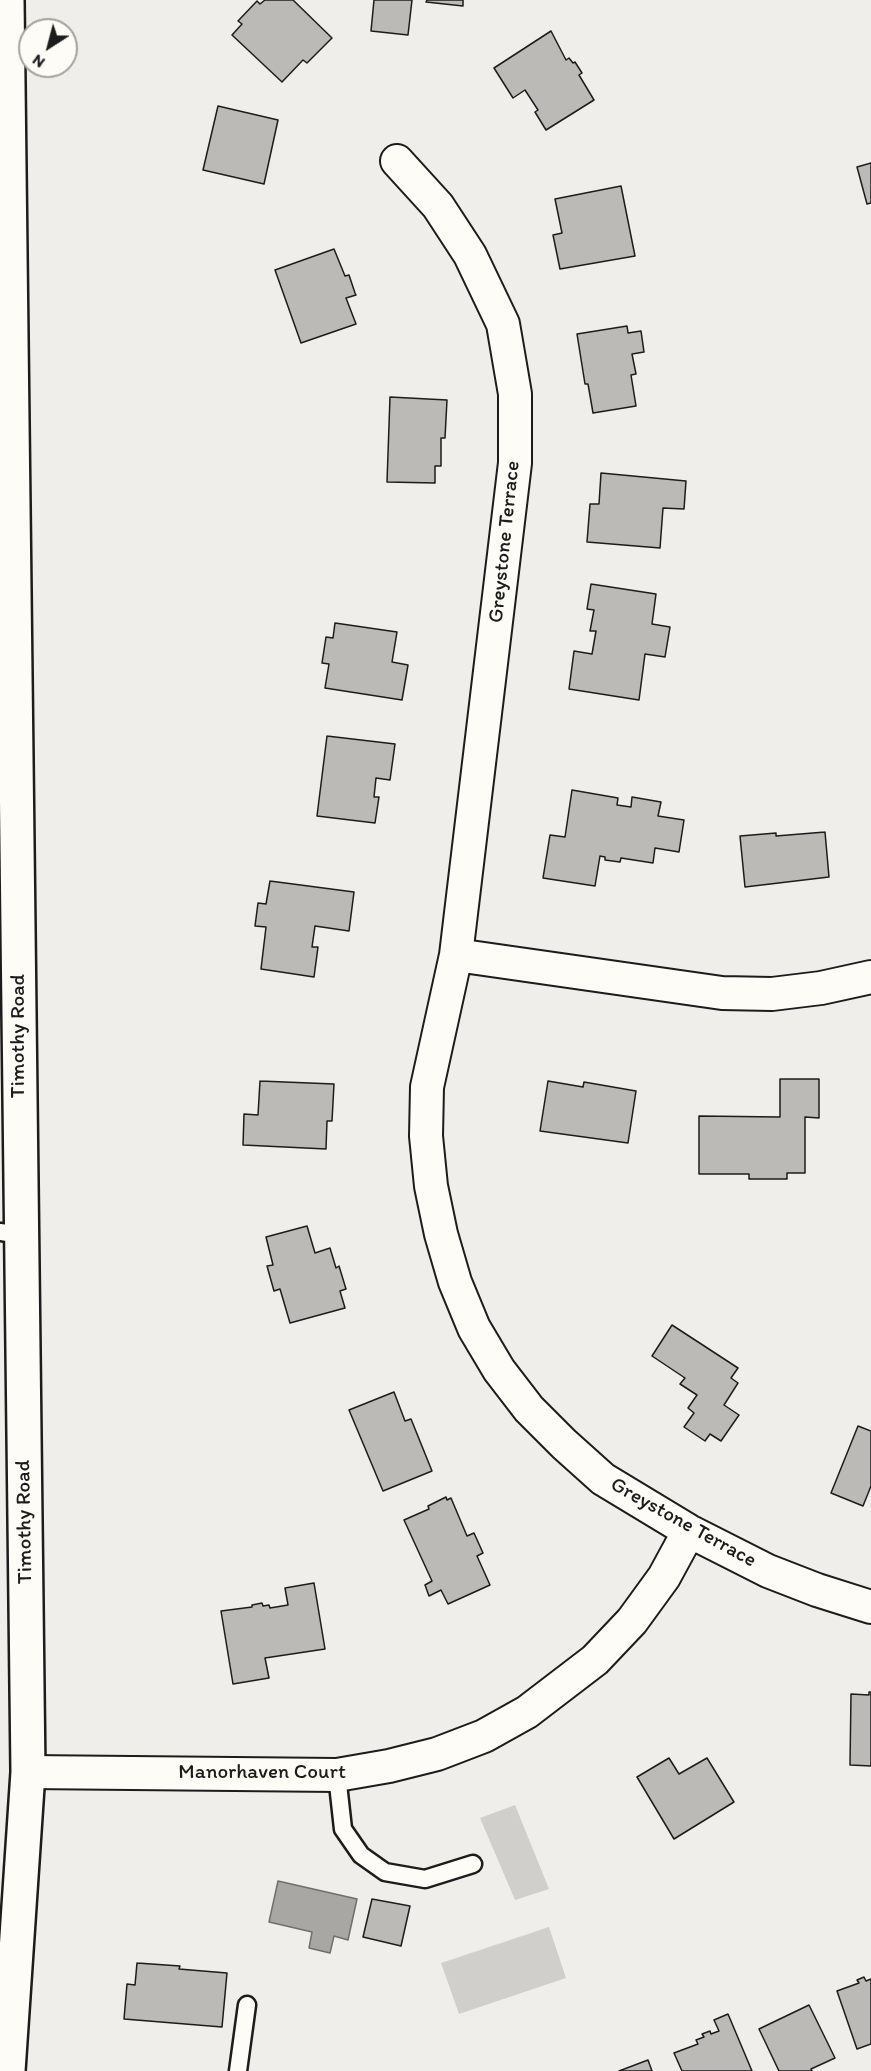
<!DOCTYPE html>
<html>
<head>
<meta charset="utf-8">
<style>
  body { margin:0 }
  #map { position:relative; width:871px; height:2071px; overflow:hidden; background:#f0eeea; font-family:Itim,sans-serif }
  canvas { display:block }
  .north { position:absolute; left:18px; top:18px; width:60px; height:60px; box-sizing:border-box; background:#fdfcf7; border:2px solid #a3a29f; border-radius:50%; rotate:216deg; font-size:16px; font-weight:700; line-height:24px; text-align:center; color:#1c1c1c }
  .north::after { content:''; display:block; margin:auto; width:21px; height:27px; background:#1c1c1c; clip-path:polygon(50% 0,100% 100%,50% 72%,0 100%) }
</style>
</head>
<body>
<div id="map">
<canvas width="871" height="2071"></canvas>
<div class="north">N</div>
</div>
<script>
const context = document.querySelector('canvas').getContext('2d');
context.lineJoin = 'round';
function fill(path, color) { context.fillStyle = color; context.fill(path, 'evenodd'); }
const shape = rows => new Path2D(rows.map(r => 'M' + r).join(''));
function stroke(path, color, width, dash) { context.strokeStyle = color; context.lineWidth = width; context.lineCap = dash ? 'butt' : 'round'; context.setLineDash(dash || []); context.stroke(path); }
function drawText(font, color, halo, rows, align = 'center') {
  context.font = font + ' Itim,sans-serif'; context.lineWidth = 4.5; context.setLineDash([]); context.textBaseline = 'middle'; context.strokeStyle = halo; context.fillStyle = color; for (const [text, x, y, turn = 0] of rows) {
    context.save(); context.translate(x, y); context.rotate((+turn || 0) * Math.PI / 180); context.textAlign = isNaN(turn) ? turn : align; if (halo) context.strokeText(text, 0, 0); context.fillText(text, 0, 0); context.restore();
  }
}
fill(shape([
  [515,1805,549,1889,515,1900,480,1818],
  [549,1927,566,1978,459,2014,441,1963]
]), '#d0cfcc');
const water = shape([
  [278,1881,357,1899,348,1940,334,1936,330,1953,309,1948,312,1932,269,1922,278,1881]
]);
fill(water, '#a8a7a3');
stroke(water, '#706f6d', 1.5);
const building = shape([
  [265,0,293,0,332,38,307,63,303,60,282,82,232,35,242,24,238,21,257,1,260,4,265,0],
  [374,0,412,0,408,35,371,31,374,0],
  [427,0,463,0,463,6,426,2,427,0],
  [551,31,566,60,569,58,573,63,575,62,582,73,579,75,594,100,546,130,535,112,538,110,525,90,513,98,494,68,551,31],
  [218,106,278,120,264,184,203,170,218,106],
  [871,163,871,203,867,204,857,167,871,163],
  [621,186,635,256,560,269,553,235,562,233,555,199,621,186],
  [334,249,345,276,349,275,355,293,356,295,346,298,356,324,301,343,275,270,334,249],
  [627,326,628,333,641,331,644,352,632,354,636,374,631,375,636,406,593,413,588,384,585,384,577,334,627,326],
  [390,397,447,400,445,438,441,438,441,466,435,466,435,483,387,482,390,397],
  [601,473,686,481,684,509,663,508,660,548,587,542,590,504,599,504,601,473],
  [591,584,656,594,652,624,670,627,665,657,645,654,639,700,569,689,574,651,592,654,596,631,590,631,594,610,587,609,591,584],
  [335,623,397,632,392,662,408,665,402,700,325,688,329,664,322,663,326,637,333,638,335,623],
  [327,736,395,744,390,780,376,778,374,797,379,797,375,823,317,816,327,736],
  [572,790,618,798,617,805,631,807,632,797,661,802,658,816,684,820,679,852,655,848,653,863,621,858,620,862,605,860,605,857,600,856,595,886,543,878,550,835,565,837,572,790],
  [825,832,829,877,745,887,740,836,776,833,776,836,825,832],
  [270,881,354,892,349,931,315,926,312,947,318,947,314,977,261,969,266,927,255,926,258,903,266,904,270,881],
  [780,1079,819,1079,819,1118,805,1117,805,1173,787,1173,787,1179,749,1179,749,1174,699,1174,699,1116,780,1117,780,1079],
  [260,1081,334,1084,332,1121,327,1121,326,1149,243,1145,244,1114,258,1115,260,1081],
  [548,1081,583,1087,584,1082,636,1091,628,1143,540,1131,548,1081],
  [307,1226,315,1253,330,1248,336,1268,339,1266,346,1289,340,1291,345,1308,290,1323,280,1289,274,1291,267,1266,273,1265,266,1237,307,1226],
  [672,1325,738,1368,731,1378,738,1383,724,1405,739,1415,721,1441,710,1434,705,1441,684,1427,694,1413,688,1408,697,1395,680,1384,685,1378,652,1356,672,1325],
  [394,1392,405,1421,411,1419,432,1471,383,1491,349,1410,394,1392],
  [858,1426,871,1431,871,1486,863,1506,831,1493,858,1426],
  [446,1497,447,1500,451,1498,467,1536,474,1533,483,1553,477,1556,490,1585,448,1604,441,1590,429,1596,425,1585,432,1581,404,1520,429,1509,428,1506,446,1497],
  [314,1583,325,1649,265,1658,269,1678,233,1684,221,1611,252,1607,252,1605,262,1603,263,1606,269,1605,270,1608,288,1605,285,1588,314,1583],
  [869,1692,871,1692,871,1766,850,1765,851,1694,869,1695,869,1692],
  [669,1758,679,1774,707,1758,734,1802,674,1839,637,1777,669,1758],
  [372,1899,410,1906,401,1946,363,1937,372,1899],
  [137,1963,180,1966,179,1969,227,1973,222,2027,124,2019,127,1984,135,1985,137,1963],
  [864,1977,866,1981,871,1979,871,2044,857,2049,837,1991,859,1983,857,1980,864,1977],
  [809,2005,835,2058,811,2069,812,2071,779,2071,759,2029,809,2005],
  [728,2014,752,2071,682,2071,674,2053,698,2044,696,2040,704,2037,702,2034,710,2031,711,2034,719,2031,714,2020,728,2014],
  [648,2060,652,2071,619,2071,648,2060]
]);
fill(building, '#bbbab6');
stroke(building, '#1c1c1c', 1.5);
const service = shape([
  [0,1232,21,1235],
  [337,1775,343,1829,361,1855,385,1872,425,1879,473,1864],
  [238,2071,247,2005]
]);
const minor = shape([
  [397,161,438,206,470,255,503,324,515,394,515,463,456,955,427,1087,426,1136,431,1186,441,1234,455,1282,474,1328,499,1370,529,1409,564,1444,603,1479,689,1531,768,1571,817,1590,871,1607],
  [456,955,722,993,772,994,821,988,871,977],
  [28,1772,337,1775,389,1766,437,1754,484,1736,527,1712,595,1660,632,1621,664,1577,689,1531]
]);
const secondary = shape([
  [7,0,28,1772,8,2071]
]);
stroke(service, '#1c1c1c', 21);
stroke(minor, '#1c1c1c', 36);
stroke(secondary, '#1c1c1c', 38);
stroke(service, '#fdfcf7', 16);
stroke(minor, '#fdfcf7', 32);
stroke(secondary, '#fdfcf7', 33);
drawText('21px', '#1c1c1c', '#fdfcf7', [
  ["Greystone Terrace",505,542,-84],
  ["Timothy Road",19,1036,-90],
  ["Timothy Road",25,1522,-91],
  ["Greystone Terrace",683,1523,29],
  ["Manorhaven Court",262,1773]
]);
</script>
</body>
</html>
